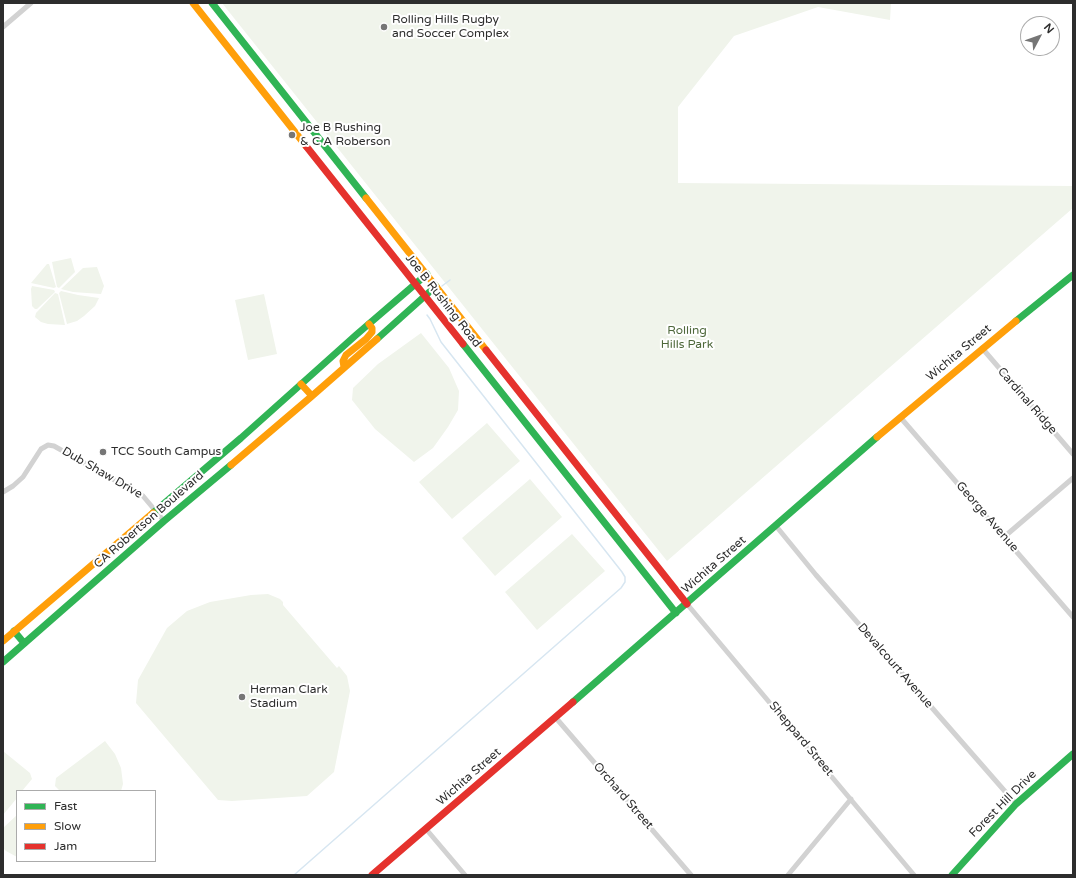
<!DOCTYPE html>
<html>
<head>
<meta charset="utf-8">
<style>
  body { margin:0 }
  #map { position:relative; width:1076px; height:878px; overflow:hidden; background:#fff; font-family:"Varela Round",sans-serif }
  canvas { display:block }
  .frame { position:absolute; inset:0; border:4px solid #2d2d2d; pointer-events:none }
  .legend { position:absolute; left:16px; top:790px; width:140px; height:72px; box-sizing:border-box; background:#fff; border:1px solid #ababab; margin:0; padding:5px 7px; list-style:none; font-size:12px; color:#2d2d2d }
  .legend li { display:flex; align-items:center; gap:8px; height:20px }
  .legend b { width:20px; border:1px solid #ababab }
  .north { position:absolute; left:1020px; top:16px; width:40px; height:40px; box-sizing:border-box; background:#fff; border:1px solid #ababab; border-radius:50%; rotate:49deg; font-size:11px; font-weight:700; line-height:16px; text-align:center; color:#2d2d2d }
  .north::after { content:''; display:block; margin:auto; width:14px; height:18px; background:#767676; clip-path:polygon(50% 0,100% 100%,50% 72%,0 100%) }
</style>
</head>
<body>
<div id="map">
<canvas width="1076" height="878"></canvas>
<div class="frame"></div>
<ul class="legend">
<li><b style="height:5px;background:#30b455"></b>Fast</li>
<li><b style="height:5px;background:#ff9f0a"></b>Slow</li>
<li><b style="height:5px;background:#e5322d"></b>Jam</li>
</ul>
<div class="north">N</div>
</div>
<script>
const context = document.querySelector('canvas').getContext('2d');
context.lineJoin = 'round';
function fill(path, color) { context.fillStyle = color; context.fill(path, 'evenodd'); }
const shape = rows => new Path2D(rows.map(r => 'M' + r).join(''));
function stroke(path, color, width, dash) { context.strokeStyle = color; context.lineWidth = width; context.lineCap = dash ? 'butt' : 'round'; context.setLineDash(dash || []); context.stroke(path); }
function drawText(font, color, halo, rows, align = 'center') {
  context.font = font + ' "Varela Round",sans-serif'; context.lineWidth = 4; context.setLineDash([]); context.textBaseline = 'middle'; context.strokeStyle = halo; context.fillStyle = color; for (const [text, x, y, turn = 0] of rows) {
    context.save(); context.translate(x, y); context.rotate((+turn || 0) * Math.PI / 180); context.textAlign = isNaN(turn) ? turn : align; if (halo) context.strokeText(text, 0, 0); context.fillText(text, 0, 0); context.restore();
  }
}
fill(shape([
  [222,3,891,3,890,20,818,7,734,36,678,107,678,183,1073,186,1073,208,667,561],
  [71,258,75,272,59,288,57,287,52,262],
  [47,264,49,264,56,287,54,288,31,283],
  [97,267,104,286,101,294,73,292,61,289,83,268],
  [32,286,54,290,55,292,37,309,35,309,32,306,31,289],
  [61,291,78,295,99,298,95,306,84,316,77,321,67,324,59,293],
  [55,293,58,294,65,325,48,324,41,322,35,317,36,313],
  [264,294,277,354,248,360,235,300],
  [421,333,449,368,459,391,458,410,448,427,433,448,414,462,375,429,352,400,353,388,378,364],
  [487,423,520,461,452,519,419,482],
  [530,479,562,517,495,576,462,538],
  [572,534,605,571,537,630,505,592],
  [268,594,280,599,283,602,283,605,337,668,339,666,347,676,350,691,334,772,307,796,232,801,218,800,136,703,138,680,167,628,187,611,210,602,251,595],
  [105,741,115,754,121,768,123,784,121,791,60,791,55,786,56,778],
  [3,751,30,773,32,779,22,791,17,791,17,798,3,815],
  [17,815,17,857,6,851,3,848,3,828]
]), '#f0f4eb');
stroke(shape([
  [442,286,450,280],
  [294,875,621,588,625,582,625,577,622,572,441,342,430,319,427,315]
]), '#d7e6f1', 1.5);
stroke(shape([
  [3,27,31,3],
  [982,348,1073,454],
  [900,417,1073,617],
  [3,492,13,486,23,477,41,449,48,445,54,446,143,496,164,521],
  [776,526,816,575,1016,804],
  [1004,537,1073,478],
  [687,604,914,875],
  [556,718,691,875],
  [426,829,465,875],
  [788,875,851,799]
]), '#d2d2d2', 5);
stroke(shape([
  [212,3,366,198],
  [1016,321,1073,275],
  [377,339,436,286],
  [463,344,676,613],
  [153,513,241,438,356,335,427,274],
  [14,631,24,643],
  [3,662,164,521,231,465],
  [573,702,877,437],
  [952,875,1016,804,1073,754]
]), '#30b455', 7);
stroke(shape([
  [193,3,306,146],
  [366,198,486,350],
  [344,367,343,361,346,355,366,339,372,332,372,328,369,324],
  [301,384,312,396],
  [877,437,1016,321],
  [231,465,312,396,377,339],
  [3,641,153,513]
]), '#ff9f0a', 7);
stroke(shape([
  [306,146,463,344],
  [486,350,687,604],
  [372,875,573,702]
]), '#e5322d', 7);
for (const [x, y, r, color] of [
  [384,27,4,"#767676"],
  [292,135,4,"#767676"],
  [103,452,4,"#767676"],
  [242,697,4,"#767676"]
]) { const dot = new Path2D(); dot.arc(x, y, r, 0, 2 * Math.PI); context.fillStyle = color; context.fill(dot); stroke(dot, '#fff', 1.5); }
drawText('12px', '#2d2d2d', '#fff', [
  ["Rolling Hills Rugby",392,20],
  ["and Soccer Complex",392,34],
  ["Joe B Rushing",300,128],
  ["& C A Roberson",300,142],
  ["TCC South Campus",111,452],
  ["Herman Clark",250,690],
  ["Stadium",250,704]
], 'left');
drawText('12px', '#2d2d2d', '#fff', [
  ["Joe B Rushing Road",443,301,52],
  ["Wichita Street",959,353,-40],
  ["Cardinal Ridge",1027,401,49],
  ["Dub Shaw Drive",102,473,30],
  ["George Avenue",987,517,49],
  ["CA Robertson Boulevard",149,520,-41],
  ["Wichita Street",714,565,-41],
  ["Devalcourt Avenue",895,666,49],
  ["Sheppard Street",801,739,50],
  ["Wichita Street",469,777,-41],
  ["Orchard Street",623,796,49],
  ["Forest Hill Drive",1003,804,-45]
]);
drawText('12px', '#4e683b', '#fff', [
  ["Rolling",687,331],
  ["Hills Park",687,345]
]);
</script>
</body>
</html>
